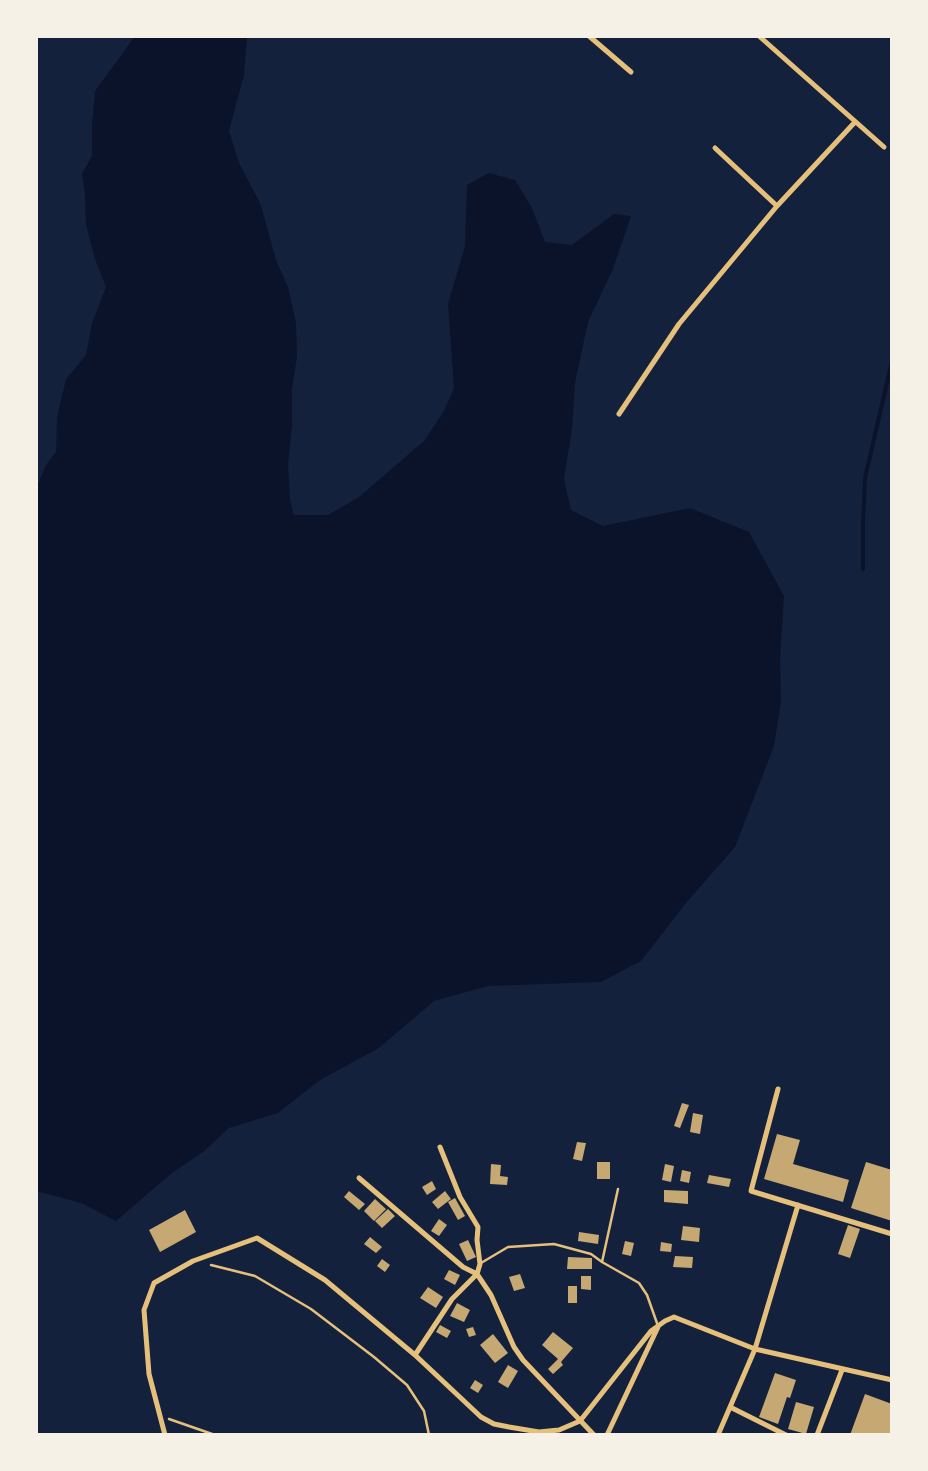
<!DOCTYPE html>
<html>
<head>
<meta charset="utf-8">
<style>
  body { margin:0 }
  #map { position:relative; width:928px; height:1471px; overflow:hidden; background:#14213d; font-family:"Alegreya Sans",sans-serif }
  canvas { display:block }
  .frame { position:absolute; inset:0; border:38px solid #f6f1e7; pointer-events:none }
</style>
</head>
<body>
<div id="map">
<canvas width="928" height="1471"></canvas>
<div class="frame"></div>
</div>
<script>
const context = document.querySelector('canvas').getContext('2d');
context.lineJoin = 'round';
function fill(path, color) { context.fillStyle = color; context.fill(path, 'evenodd'); }
const shape = rows => new Path2D(rows.map(r => 'M' + r).join(''));
function stroke(path, color, width, dash) { context.strokeStyle = color; context.lineWidth = width; context.lineCap = dash ? 'butt' : 'round'; context.setLineDash(dash || []); context.stroke(path); }
fill(shape([
  [135,36,247,36,244,75,229,131,239,163,261,205,276,260,288,287,296,323,297,357,292,389,292,426,288,465,290,499,294,515,328,515,359,497,424,441,444,411,454,388,448,304,465,246,467,185,489,173,515,180,532,208,545,242,572,245,614,214,631,216,613,269,588,322,575,383,572,429,564,479,571,510,603,526,690,508,749,532,784,596,780,659,781,702,774,746,735,847,686,903,641,961,601,982,488,986,434,1001,379,1048,320,1080,278,1113,229,1128,203,1152,172,1173,116,1221,81,1203,36,1191,36,489,46,465,56,452,57,417,66,379,86,355,92,323,106,287,95,259,86,225,85,194,82,174,92,156,92,124,95,91]
]), '#0b132b');
stroke(shape([
  [863,569,863,523,865,478,892,361]
]), '#0b132b', 4);
fill(shape([
  [682,1103,689,1105,680,1128,674,1126],
  [693,1113,703,1115,700,1134,690,1132],
  [777,1134,800,1140,793,1164,849,1180,843,1202,764,1179],
  [577,1142,586,1143,582,1161,573,1159],
  [597,1162,610,1162,610,1179,597,1179],
  [866,1162,892,1170,892,1221,851,1208],
  [491,1164,501,1165,500,1176,508,1177,507,1185,490,1184],
  [665,1164,674,1166,671,1182,662,1180],
  [682,1170,691,1172,689,1183,680,1181],
  [709,1175,731,1179,729,1187,707,1183],
  [432,1181,436,1189,427,1195,422,1187],
  [664,1190,688,1191,688,1204,664,1202],
  [349,1191,365,1204,359,1210,344,1197],
  [445,1191,451,1199,438,1209,432,1202],
  [455,1198,465,1216,458,1220,448,1202],
  [375,1199,386,1209,374,1221,364,1211],
  [388,1209,395,1216,382,1228,375,1221],
  [185,1210,196,1232,160,1252,149,1230],
  [439,1219,447,1225,439,1236,431,1231],
  [848,1225,860,1229,850,1258,838,1254],
  [683,1226,700,1228,699,1242,681,1240],
  [579,1232,599,1235,598,1244,578,1241],
  [370,1237,382,1247,376,1253,364,1244],
  [468,1240,476,1257,467,1261,459,1244],
  [625,1241,634,1243,631,1256,622,1254],
  [661,1242,672,1244,671,1252,660,1251],
  [675,1256,693,1257,692,1268,673,1267],
  [568,1257,592,1258,592,1269,567,1269],
  [382,1259,390,1265,385,1272,377,1266],
  [449,1270,460,1275,455,1285,444,1279],
  [520,1274,525,1288,514,1291,509,1277],
  [581,1276,591,1276,591,1290,581,1289],
  [568,1286,577,1286,577,1303,568,1303],
  [428,1287,443,1297,436,1308,420,1298],
  [457,1303,470,1310,464,1322,450,1316],
  [440,1325,451,1331,447,1338,436,1332],
  [473,1327,476,1335,469,1337,466,1329],
  [553,1332,573,1348,561,1362,563,1365,553,1374,548,1369,558,1359,542,1345],
  [493,1334,508,1353,495,1363,480,1345],
  [508,1365,518,1371,508,1388,498,1382],
  [775,1373,796,1380,790,1398,787,1397,778,1424,759,1417],
  [475,1380,483,1385,478,1393,470,1388],
  [865,1394,892,1404,892,1435,850,1435],
  [796,1402,814,1407,806,1434,788,1429]
]), '#c6a872');
stroke(shape([
  [211,1265,255,1276,311,1309,374,1357,407,1385,424,1411,429,1435],
  [169,1419,215,1435]
]), '#e5c07b', 2.5);
stroke(shape([
  [602,1262,618,1189],
  [481,1263,508,1247,554,1244,591,1254,602,1262,639,1283,647,1295,658,1326]
]), '#e5c07b', 2.5);
stroke(shape([
  [589,36,631,72],
  [759,36,884,147],
  [715,148,777,206],
  [619,414,679,324,777,206,855,122],
  [778,1089,751,1191,892,1234],
  [359,1178,463,1267,477,1274,491,1295,514,1347,523,1360,594,1435],
  [415,1355,452,1299,477,1274,480,1264,477,1240,478,1227,460,1197,440,1147],
  [730,1407,786,1435],
  [165,1435,149,1374,144,1310,154,1283,193,1261,257,1238,325,1280,415,1355,481,1417,494,1424,509,1427,539,1432,559,1430,580,1421,651,1331,665,1321,674,1317,755,1349,892,1380],
  [607,1435,658,1327],
  [718,1435,755,1349,798,1205],
  [817,1435,842,1370]
]), '#e5c07b', 5);
</script>
</body>
</html>
